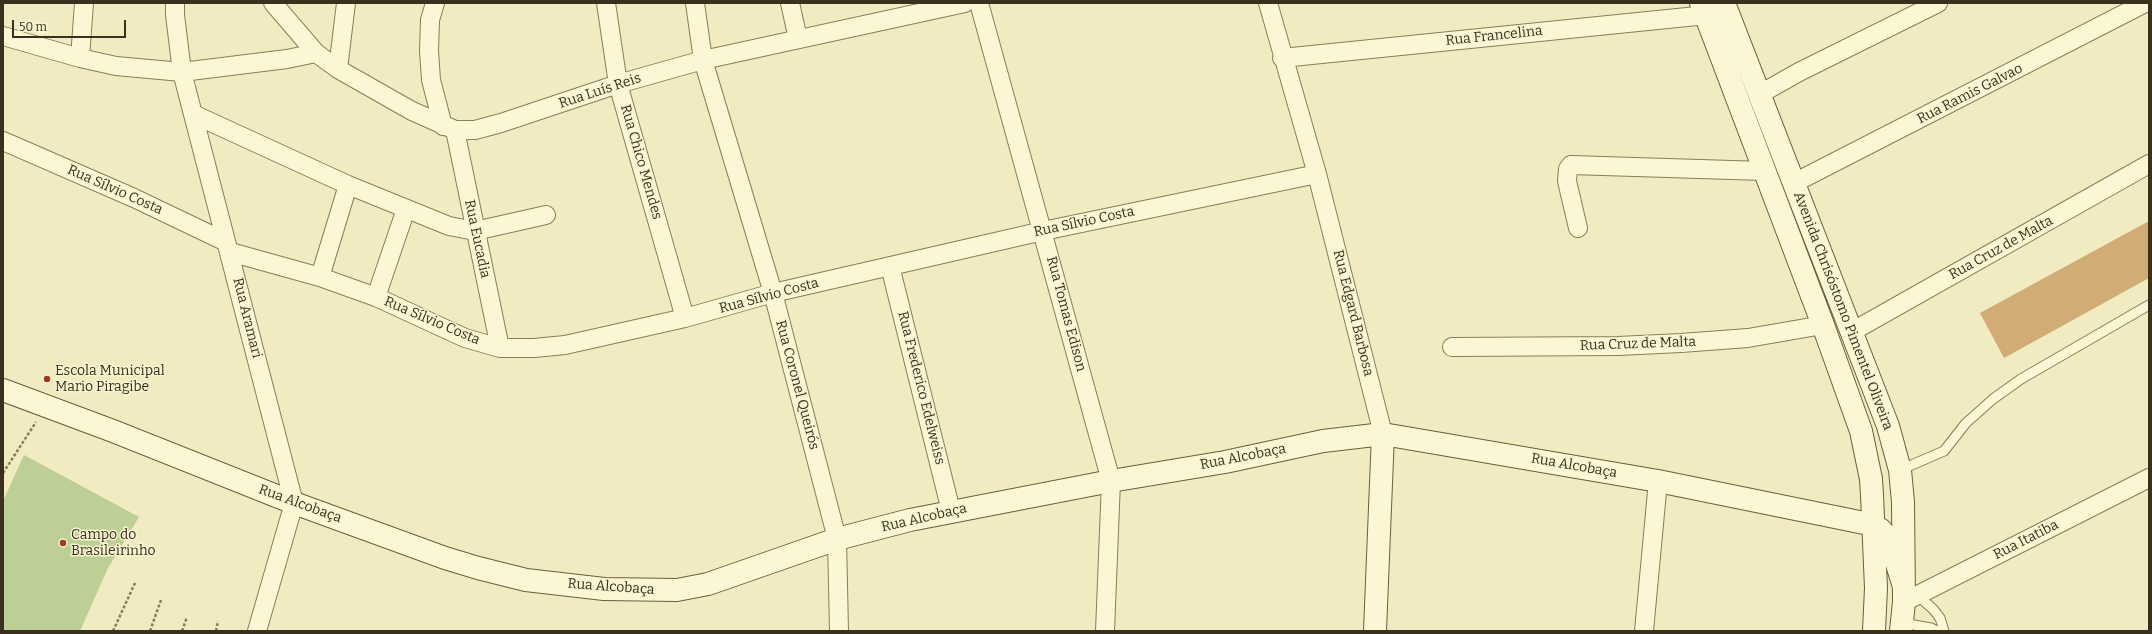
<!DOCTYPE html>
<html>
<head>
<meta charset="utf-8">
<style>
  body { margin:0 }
  #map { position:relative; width:2152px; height:634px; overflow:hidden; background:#f0ebc1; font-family:Bitter,serif }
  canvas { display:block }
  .frame { position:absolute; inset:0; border:4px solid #3a301d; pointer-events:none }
  .scale { position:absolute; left:12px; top:20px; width:114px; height:18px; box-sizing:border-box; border:2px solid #3a301d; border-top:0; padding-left:5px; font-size:12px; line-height:14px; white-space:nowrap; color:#3a301d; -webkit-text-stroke:3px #f7f4d1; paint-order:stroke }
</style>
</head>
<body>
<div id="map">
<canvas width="2152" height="634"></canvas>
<div class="frame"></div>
<div class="scale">50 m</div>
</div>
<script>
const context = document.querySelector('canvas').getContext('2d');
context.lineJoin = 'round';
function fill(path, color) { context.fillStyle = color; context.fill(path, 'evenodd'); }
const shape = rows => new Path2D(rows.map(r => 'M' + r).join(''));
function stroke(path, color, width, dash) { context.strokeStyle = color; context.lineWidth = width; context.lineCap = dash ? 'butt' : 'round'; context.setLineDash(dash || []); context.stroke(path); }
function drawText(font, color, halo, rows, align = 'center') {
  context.font = font + ' Bitter,serif'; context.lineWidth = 3; context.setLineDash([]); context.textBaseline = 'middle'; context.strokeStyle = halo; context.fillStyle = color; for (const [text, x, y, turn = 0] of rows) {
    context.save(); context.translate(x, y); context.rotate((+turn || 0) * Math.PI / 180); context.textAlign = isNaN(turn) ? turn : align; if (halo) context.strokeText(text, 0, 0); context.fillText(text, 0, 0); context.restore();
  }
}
fill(shape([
  [24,455,139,517,108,568,80,631,3,631,3,501]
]), '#bdcf94');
fill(shape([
  [2149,221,2149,278,2004,358,1980,313]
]), '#d1ac74');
const service = shape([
  [1900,470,1944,451,1966,423,1993,399,2021,379,2149,305],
  [1917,595,1933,609,1940,618,1944,631],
  [1902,623,1931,628,1937,631]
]);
const minor = shape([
  [175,3,175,15,182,72,294,503,257,631],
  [273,3,316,53,338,69,412,111,455,130,475,130,501,123,618,84,703,60,965,3],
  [435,3,430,20,429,51,431,80,443,126],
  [606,3,618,84,685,318],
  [695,3,703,60,773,293,837,539,839,631],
  [790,3,798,39],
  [979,3,1111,481,1105,631],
  [1268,3,1317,174,1383,434],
  [3,36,80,58,116,66,182,72,287,59,316,53],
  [80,58,84,3],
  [1282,58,1707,15],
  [338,69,346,3],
  [1760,94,1799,72,1938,3],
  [193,114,348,185,449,226,475,231,546,215],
  [455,130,500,348],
  [3,141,134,198,226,242],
  [1794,183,2145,3],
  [1578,228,1567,181,1568,169,1571,165,1764,171],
  [230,252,320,277,376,297,465,338,500,348,534,348,565,345,685,318,773,293,1043,231,1317,174],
  [890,266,951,511],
  [320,277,348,185],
  [376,297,406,209],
  [1853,331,2149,164],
  [1452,347,1618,346,1681,343,1748,338,1823,325],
  [1904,602,2149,478],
  [1644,631,1658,481]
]);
const secondary = shape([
  [1701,3,1823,325,1861,431,1871,479,1872,495,1876,588,1874,631],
  [1724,3,1888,426,1900,470,1903,502,1904,602,1901,631],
  [3,390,113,431,294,503,445,558,478,568,526,580,604,589,677,590,708,584,837,539,910,520,1111,481,1225,462,1323,441,1383,434,1658,481,1874,525,1881,530,1890,541,1904,587],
  [1375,631,1383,434]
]);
stroke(service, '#8b7d57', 11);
stroke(minor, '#8b7d57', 20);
stroke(secondary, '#6d5d3b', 24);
stroke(shape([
  [3,473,36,422],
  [113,631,135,583],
  [150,631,161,600],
  [182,631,187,617],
  [216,631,218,621]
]), '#8b7d57', 2.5, [3, 2]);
stroke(service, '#fbf7d5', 9);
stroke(minor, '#fbf7d5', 18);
stroke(secondary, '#fbf7d5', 22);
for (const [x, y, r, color] of [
  [47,379,4,"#9e3a24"],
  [63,543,4,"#9e3a24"]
]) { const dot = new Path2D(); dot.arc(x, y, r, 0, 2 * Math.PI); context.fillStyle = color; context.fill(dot); stroke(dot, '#f7f4d1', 1.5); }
drawText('14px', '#3a301d', '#f7f4d1', [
  ["Rua Francelina",1494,36,-6],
  ["Rua Luís Reis",600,91,-18],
  ["Rua Ramis Galvao",1970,94,-27],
  ["Rua Chico Mendes",641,162,74],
  ["Rua Sílvio Costa",115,190,24],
  ["Rua Sílvio Costa",1084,222,-12],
  ["Rua Eucadia",477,239,78],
  ["Rua Cruz de Malta",2001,248,-29],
  ["Rua Sílvio Costa",769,296,-15],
  ["Avenida Chrisóstomo Pimentel Oliveira",1843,311,69],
  ["Rua Edgard Barbosa",1353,313,76],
  ["Rua Tomas Edison",1066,314,75],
  ["Rua Aramari",247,318,76],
  ["Rua Sílvio Costa",432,321,23],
  ["Rua Cruz de Malta",1638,344,-2],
  ["Rua Coronel Queirós",797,385,75],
  ["Rua Frederico Edelweiss",921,388,76],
  ["Rua Alcobaça",1243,457,-11],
  ["Rua Alcobaça",1574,466,10],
  ["Rua Alcobaça",300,504,20],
  ["Rua Alcobaça",924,518,-13],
  ["Rua Itatiba",2026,540,-27],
  ["Rua Alcobaça",611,587,4]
]);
drawText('14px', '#3a301d', '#f7f4d1', [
  ["Escola Municipal",55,371],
  ["Mario Piragibe",55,387],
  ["Campo do",71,535],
  ["Brasileirinho",71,551]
], 'left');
</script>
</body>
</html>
